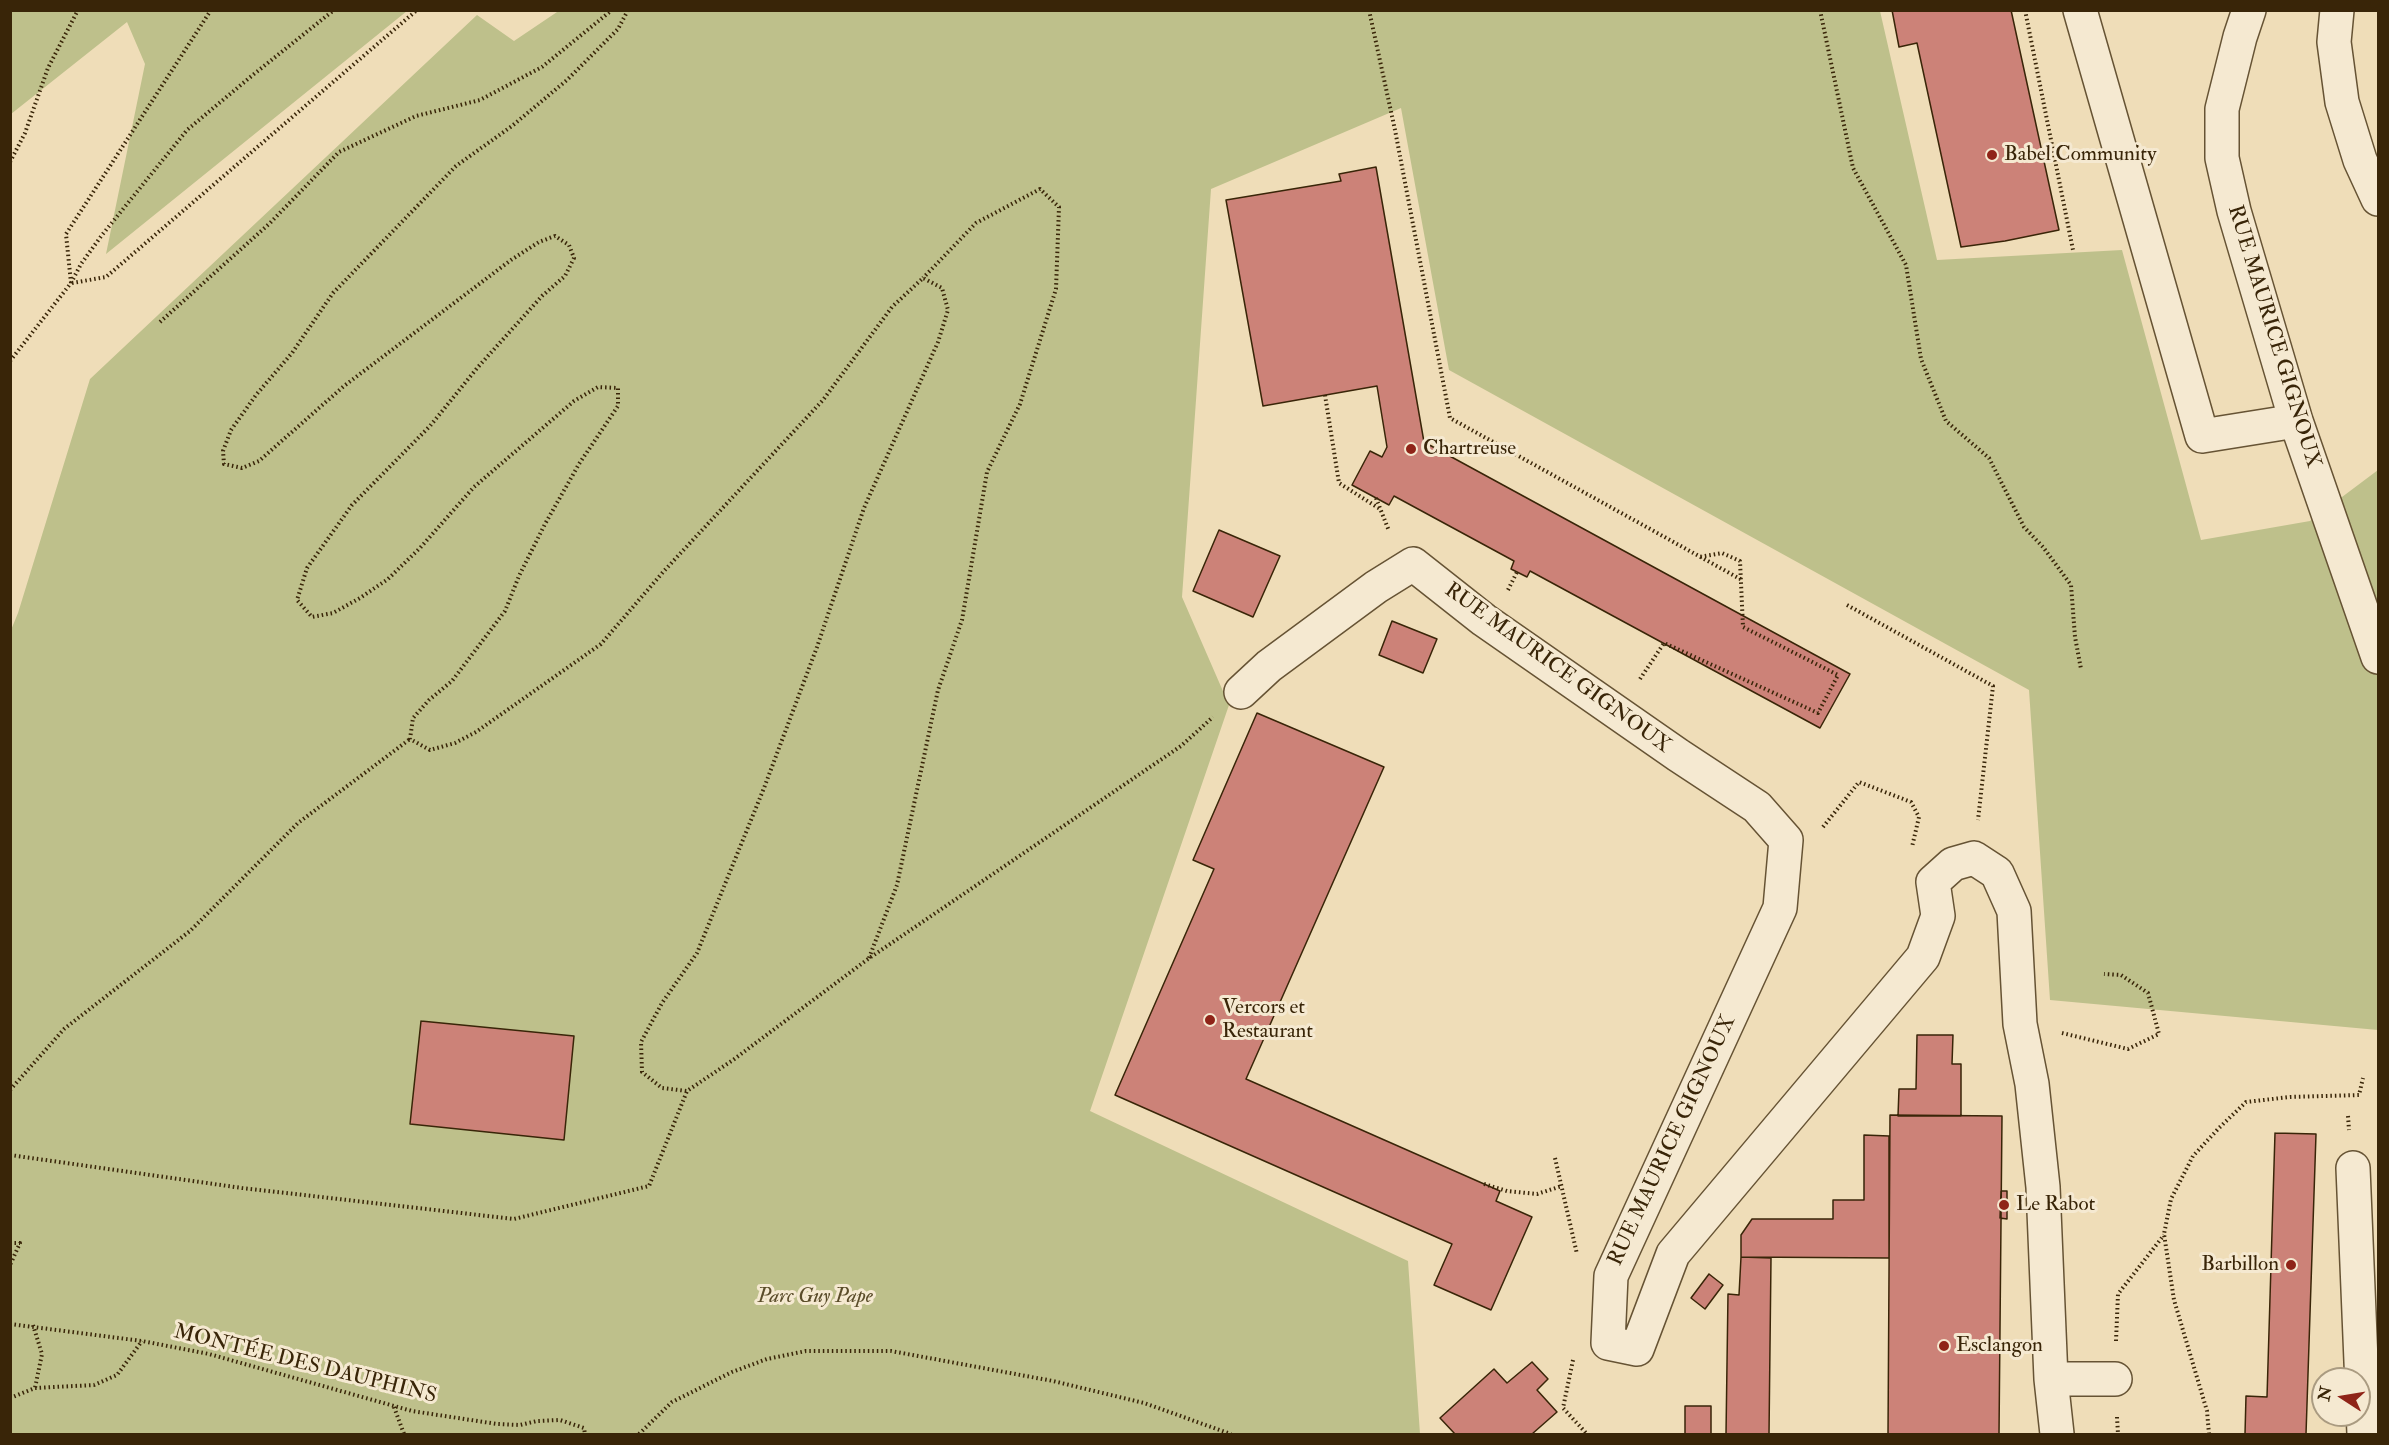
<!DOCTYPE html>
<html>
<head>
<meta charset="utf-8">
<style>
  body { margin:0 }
  #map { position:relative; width:2389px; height:1445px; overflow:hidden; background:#efddb8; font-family:"IM FELL Double Pica",serif }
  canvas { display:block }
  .frame { position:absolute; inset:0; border:12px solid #392508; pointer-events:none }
  .north { position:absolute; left:2311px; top:1367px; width:60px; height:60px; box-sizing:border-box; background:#f5e9d1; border:2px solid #aa9b81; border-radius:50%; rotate:282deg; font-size:16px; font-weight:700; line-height:24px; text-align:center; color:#392508 }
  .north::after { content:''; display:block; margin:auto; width:21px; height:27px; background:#8f2418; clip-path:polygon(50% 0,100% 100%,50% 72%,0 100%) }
</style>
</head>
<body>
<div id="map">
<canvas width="2389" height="1445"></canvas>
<div class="frame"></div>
<div class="north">N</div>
</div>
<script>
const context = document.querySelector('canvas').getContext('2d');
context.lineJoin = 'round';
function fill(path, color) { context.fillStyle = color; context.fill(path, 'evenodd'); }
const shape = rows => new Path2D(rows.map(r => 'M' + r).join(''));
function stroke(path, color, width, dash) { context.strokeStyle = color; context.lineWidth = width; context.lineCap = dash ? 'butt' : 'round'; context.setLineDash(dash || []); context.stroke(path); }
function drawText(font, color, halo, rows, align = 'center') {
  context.font = font + ' "IM FELL Double Pica",serif'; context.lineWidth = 6; context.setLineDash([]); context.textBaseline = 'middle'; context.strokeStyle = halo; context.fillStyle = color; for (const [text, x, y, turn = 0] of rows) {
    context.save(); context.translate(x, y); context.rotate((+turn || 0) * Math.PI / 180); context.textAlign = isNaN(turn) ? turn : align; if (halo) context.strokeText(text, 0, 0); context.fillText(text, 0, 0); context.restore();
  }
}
fill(shape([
  [11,10,407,10,407,11,106,254,145,64,127,22,11,114],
  [560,10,1880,11,1937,260,2122,250,2201,540,2310,521,2378,470,2378,1030,2050,1000,2029,690,1449,370,1401,108,1211,189,1182,597,1229,705,1090,1111,1408,1261,1420,1434,11,1434,11,630,18,613,90,379,477,15,514,41]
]), '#bec08b');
const building = shape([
  [1892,10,2011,10,2059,230,2005,241,1961,247,1917,43,1899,47,1892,10],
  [1376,167,1424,442,1850,674,1820,728,1530,571,1527,577,1511,569,1514,561,1394,496,1389,505,1352,485,1370,451,1382,457,1387,447,1377,386,1263,406,1226,200,1341,181,1339,174,1376,167],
  [1219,530,1280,556,1253,617,1193,591,1219,530],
  [1392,621,1437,639,1423,673,1379,655,1392,621],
  [1257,713,1384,767,1246,1079,1500,1191,1496,1201,1532,1217,1491,1310,1434,1285,1452,1244,1115,1095,1214,869,1193,860,1257,713],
  [421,1021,574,1036,564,1140,410,1124,421,1021],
  [1917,1035,1953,1035,1952,1064,1961,1064,1961,1116,1898,1116,1899,1089,1916,1089,1917,1035],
  [1890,1115,2002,1116,1999,1434,1888,1434,1890,1115],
  [2275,1133,2316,1134,2306,1434,2245,1434,2246,1396,2267,1397,2275,1133],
  [1864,1135,1889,1136,1889,1258,1741,1257,1741,1235,1752,1219,1833,1219,1833,1200,1864,1200,1864,1135],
  [2001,1191,2007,1191,2007,1219,2000,1218,2001,1191],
  [1741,1257,1771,1258,1769,1434,1726,1434,1728,1294,1739,1295,1741,1257],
  [1709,1274,1723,1285,1705,1309,1691,1298,1709,1274],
  [1532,1362,1548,1379,1537,1390,1557,1412,1532,1434,1455,1434,1440,1418,1494,1369,1507,1383,1532,1362],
  [1685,1406,1711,1406,1711,1434,1685,1434,1685,1406]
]);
fill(building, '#cc8278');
stroke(building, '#392508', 1.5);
const minor = shape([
  [2080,10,2202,436,2296,421],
  [2249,10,2240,37,2222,109,2222,158,2234,211,2296,421,2378,657],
  [2337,10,2334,42,2342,102,2360,160,2378,199],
  [1241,692,1269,666,1376,587,1413,564,1484,620,1678,755,1757,807,1786,840,1780,908,1611,1276,1608,1343,1637,1349,1673,1254,1923,957,1938,916,1933,882,1953,864,1974,858,1997,873,2014,911,2020,1024,2032,1084,2043,1187,2051,1379,2057,1434],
  [2353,1168,2364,1434],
  [2051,1379,2115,1379]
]);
stroke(minor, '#665334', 36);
stroke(shape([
  [628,10,618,29,567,80,512,126,456,166,333,293,292,353,256,395,231,430,223,451,224,464,242,468,259,461,344,386,511,260,539,242,555,236,569,245,574,258,565,276,542,296,478,367,430,426,352,505,307,568,297,600,312,617,333,613,360,598,388,579,420,548,474,487,574,401,598,387,618,388,618,406,579,464,545,524,519,576,505,611,452,681,429,700,413,718,410,739,430,750,455,743,476,732,601,644,664,571,823,400,892,307,923,278,942,288,948,310,938,342,864,508,817,647,764,788,697,953,662,1003,641,1042,642,1072,662,1088,687,1091,733,1060,868,959,1181,746,1213,717],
  [1369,10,1395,130,1450,418,1742,580],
  [1820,10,1853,168,1906,265,1921,359,1946,421,1989,458,2024,527,2043,547,2071,585,2075,637,2081,669],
  [2025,10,2073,250],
  [10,162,25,133,48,68,78,10],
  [71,283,66,234,211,10],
  [72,283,106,277,417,10],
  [160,322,270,223,339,152,416,116,480,100,542,67,612,10],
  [10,361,71,283,81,264,102,235,187,130,254,74,334,10],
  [1325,395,1339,483,1380,509],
  [1376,498,1389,531],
  [1508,590,1517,572],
  [1847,605,1993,686,1978,820],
  [1640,679,1664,643,1818,713,1838,675,1743,627,1740,561,1722,553,1699,557],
  [1823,827,1859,782,1911,802,1919,817,1912,847],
  [869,958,897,885,938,690,962,620,987,472,1020,404,1056,289,1059,207,1040,189,976,223,923,278],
  [2062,1033,2128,1049,2159,1034,2148,993,2121,975,2104,974],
  [10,1090,64,1029,190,931,298,823,410,739],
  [2348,1116,2349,1130],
  [10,1155,242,1188,514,1219,649,1186,687,1091],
  [1555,1158,1577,1254],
  [1484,1184,1507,1191,1537,1194,1562,1186],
  [10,1243,20,1243,10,1265],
  [10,1324,142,1341,209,1354,412,1411,497,1424,520,1425,537,1421,560,1420,584,1428,585,1434],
  [33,1325,42,1354,35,1388],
  [2116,1341,2118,1294,2164,1235],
  [1573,1360,1563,1408,1587,1434],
  [10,1398,35,1388,94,1385,117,1375,142,1341],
  [394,1407,404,1434],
  [2117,1417,2118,1434],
  [639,1434,672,1402,732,1372,767,1359,806,1351,891,1351,1053,1381,1144,1403,1231,1434],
  [2209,1434,2207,1411,2174,1300,2164,1234,2171,1199,2193,1156,2219,1128,2246,1102,2290,1097,2359,1095,2363,1078]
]), '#392508', 4, [1.5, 3]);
stroke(minor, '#f5e9d1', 33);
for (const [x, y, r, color] of [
  [1992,155,6,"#8f2418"],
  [1411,449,6,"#8f2418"],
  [1210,1020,6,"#8f2418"],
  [2004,1205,6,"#8f2418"],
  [2291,1265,6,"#8f2418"],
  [1944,1346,6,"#8f2418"]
]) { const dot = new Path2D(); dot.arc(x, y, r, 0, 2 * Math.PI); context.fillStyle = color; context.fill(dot); stroke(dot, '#f5e9d1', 2); }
drawText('21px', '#392508', '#f5e9d1', [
  ["Babel Community",2004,155],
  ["Chartreuse",1423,449],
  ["Vercors et",1222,1008],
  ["Restaurant",1222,1032],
  ["Le Rabot",2016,1205],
  ["Barbillon",2279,1265,"right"],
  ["Esclangon",1956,1346]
], 'left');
drawText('21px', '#392508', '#f5e9d1', [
  ["RUE MAURICE GIGNOUX",2273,337,73],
  ["RUE MAURICE GIGNOUX",1557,669,36],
  ["RUE MAURICE GIGNOUX",1673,1141,-65],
  ["MONTÉE DES DAUPHINS",305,1365,14]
]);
drawText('italic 21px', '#5a4c29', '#f5e9d1', [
  ["Parc Guy Pape",815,1297]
]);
</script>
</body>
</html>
